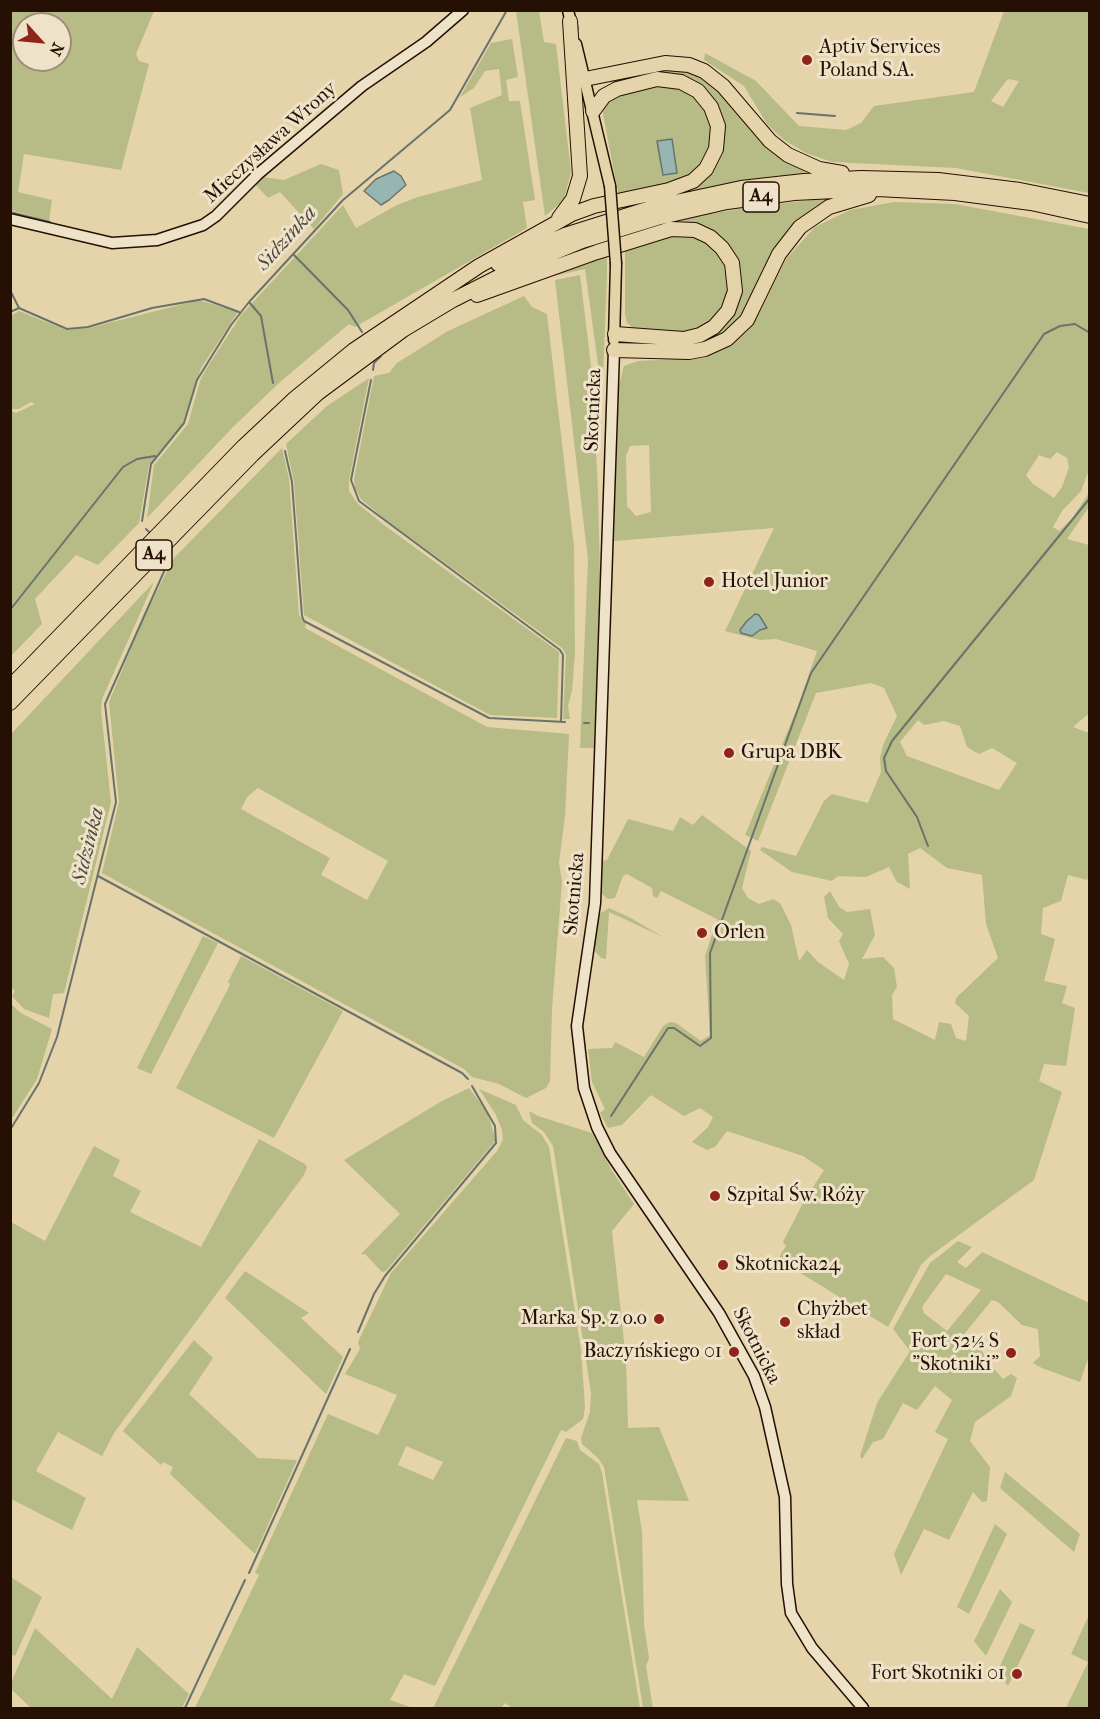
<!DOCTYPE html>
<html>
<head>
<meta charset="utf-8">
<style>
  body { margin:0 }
  #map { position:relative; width:1100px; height:1719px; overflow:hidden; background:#e5d3aa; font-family:"IM FELL French Canon",serif }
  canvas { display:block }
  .frame { position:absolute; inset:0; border:12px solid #260f03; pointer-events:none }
  .north { position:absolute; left:12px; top:12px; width:60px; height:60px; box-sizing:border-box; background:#eee2c8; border:2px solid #9e8e79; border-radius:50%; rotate:117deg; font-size:16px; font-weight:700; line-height:24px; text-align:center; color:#260f03 }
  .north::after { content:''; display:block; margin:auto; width:21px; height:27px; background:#8f2418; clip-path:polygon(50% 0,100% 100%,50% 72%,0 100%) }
</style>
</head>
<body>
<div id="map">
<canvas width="1100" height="1719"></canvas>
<div class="frame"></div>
<div class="north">N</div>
</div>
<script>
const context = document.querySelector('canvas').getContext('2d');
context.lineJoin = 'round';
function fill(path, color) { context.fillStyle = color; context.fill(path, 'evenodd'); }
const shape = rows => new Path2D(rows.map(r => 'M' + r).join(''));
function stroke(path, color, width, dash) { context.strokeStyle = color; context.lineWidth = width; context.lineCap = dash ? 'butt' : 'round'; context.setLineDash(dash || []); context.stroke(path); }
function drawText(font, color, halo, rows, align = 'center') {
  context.font = font + ' "IM FELL French Canon",serif'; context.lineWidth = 6; context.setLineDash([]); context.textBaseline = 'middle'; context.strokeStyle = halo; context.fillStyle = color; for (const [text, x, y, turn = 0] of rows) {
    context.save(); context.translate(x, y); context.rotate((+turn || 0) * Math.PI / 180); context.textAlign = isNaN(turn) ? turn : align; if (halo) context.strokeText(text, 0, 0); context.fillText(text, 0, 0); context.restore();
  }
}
fill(shape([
  [10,11,154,11,136,54,139,61,149,64,121,170,24,154,18,192,52,200,49,221,11,210],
  [24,24,60,24,60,60,24,60],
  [516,11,539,11,544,42,556,44,571,172,564,200,545,216],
  [1004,11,1089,11,1089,193,956,168,832,162,806,153,784,140,767,124,744,86,704,60,705,53,756,81,799,126,846,130,861,123,874,106,974,92],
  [1008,79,1019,81,1003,107,991,101],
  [512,39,518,77,506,80,509,101,520,101,535,200,523,202,527,228,355,327,349,324,280,382,233,427,147,518,154,465,188,424,200,381,206,369,242,314,343,205,356,228,397,205,418,197,482,180,470,108,502,95,499,69,485,71,474,88,460,97,491,43],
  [658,68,695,71,818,173,738,182,657,198,621,210,620,204,691,186,722,136,689,79,660,73,612,85,611,83,612,79],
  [658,82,692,91,705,104,714,135,704,164,677,183,619,197,602,109,609,97],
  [321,164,339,170,343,194,314,229,280,192,268,198,255,184,263,177,284,180],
  [837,197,820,205,732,330,702,346,644,347,644,341,676,342,732,313,730,248,669,225,626,234,687,218,750,207],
  [894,202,955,204,1089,229,1089,470,1081,491,1062,511,1053,527,1059,531,1071,520,1089,493,1089,507,1067,539,1089,545,1089,715,1087,715,1073,727,1089,733,1089,875,1087,880,1068,875,1061,901,1043,908,1041,934,1055,939,1044,981,1067,986,1062,1003,1075,1008,1066,1066,1044,1064,1039,1081,1062,1092,1034,1180,930,1256,921,1265,888,1327,778,1259,786,1246,783,1242,804,1201,824,1170,803,1156,727,1131,715,1147,707,1150,692,1142,708,1127,713,1117,700,1108,684,1116,651,1095,622,1125,608,1128,600,1113,605,1109,592,1082,588,1049,612,1048,615,1042,644,1057,663,1026,670,1022,676,1023,701,1041,710,1035,705,956,717,919,661,891,657,898,653,896,652,888,627,874,623,876,615,898,608,899,601,893,602,861,607,860,628,819,673,831,680,817,693,825,702,815,751,851,742,888,748,898,759,904,773,899,780,903,791,925,799,961,807,950,818,962,844,980,849,964,839,941,843,934,828,918,824,897,830,891,839,907,847,912,870,909,875,935,862,959,883,957,894,968,897,987,892,995,893,1019,935,1040,939,1022,951,1024,956,1038,966,1041,969,1016,955,1003,956,998,998,958,986,924,982,875,947,868,920,848,908,854,910,889,897,882,889,867,866,877,838,876,832,881,792,872,760,850,762,847,796,856,824,801,832,794,868,803,881,772,880,758,883,745,897,716,884,688,871,683,816,693,758,841,745,835,798,706,817,651,776,639,760,640,725,631,774,528,614,541,619,385,624,366,638,361,701,358,727,347,747,331,757,318,786,259,815,227,850,210],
  [649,445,651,512,636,516,627,506,626,456,630,446],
  [1057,452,1067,458,1069,467,1062,487,1054,498,1033,484,1026,475,1039,455,1050,459],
  [918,720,924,725,944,721,960,726,967,747,979,754,992,748,1017,763,999,790,907,756,900,742],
  [683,233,711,245,729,269,729,293,723,308,712,322,699,330,682,333,634,329,627,323,625,314,625,247,651,238],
  [607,254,607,275,603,376,599,372,585,269,554,276,554,272],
  [580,275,592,374,598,492,600,578,594,748,580,748,588,560,555,280],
  [524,296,532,307,547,314,574,547,575,653,572,691,568,706,570,719,563,719,566,655,562,648,386,520,361,499,355,488,354,479,374,376,389,373,397,363,448,331],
  [199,300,238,312,201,368,183,423,149,465,139,523,98,565,76,555,35,599,42,624,11,656,11,411,16,413,35,404,31,402,19,409,11,409,11,316,19,311,66,330,89,328],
  [369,378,349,480,349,491,357,503,384,525,559,652,557,718,490,715,304,615,294,482,286,444,327,406],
  [282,448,289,479,299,615,306,624,305,628,487,727,569,734,565,816,559,863,562,882,552,1008,550,1081,546,1088,526,1098,499,1084,472,1077,464,1069,102,873,119,802,109,702,144,617,173,559],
  [258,788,388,861,367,900,321,875,330,858,241,809,248,796],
  [154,582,102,699,101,710,111,802,64,993,53,994,49,1018,24,1009,12,996,15,991,11,987,11,734],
  [609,908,629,917,663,937,609,912,606,959,601,958,593,949,599,914],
  [203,936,218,943,151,1074,137,1068],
  [241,956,343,1011,274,1138,176,1088,228,989,230,984,228,982],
  [11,1004,21,1013,52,1029,37,1079,11,1120],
  [469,1088,487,1112,496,1140,386,1271,382,1272,365,1254,361,1254,400,1214,344,1160,442,1101],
  [479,1089,516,1105,523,1120,542,1135,549,1147,581,1350,585,1407,583,1419,566,1432,561,1430,435,1686,404,1674,390,1700,413,1708,195,1708,259,1575,255,1573,328,1414,378,1435,397,1395,345,1374,360,1349,358,1342,391,1273,497,1151,503,1140,502,1130,495,1113],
  [406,1446,443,1462,433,1480,398,1465],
  [529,1111,538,1116,592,1133,611,1169,634,1204,612,1231,626,1360,628,1428,659,1427,689,1501,637,1500,642,1532,644,1625,649,1658,646,1666,653,1708,643,1708,604,1467,598,1458,582,1444,581,1438,590,1412,591,1393,553,1146,544,1132,532,1123],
  [259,1139,305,1164,307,1167,304,1175,114,1433,102,1456,58,1432,36,1471,86,1498,72,1530,11,1499,11,1222,45,1241,94,1146,120,1160,113,1176,141,1191,130,1212,201,1247],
  [958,1241,972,1247,957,1262,966,1268,982,1252,1089,1303,1089,1356,1080,1382,1042,1368,1033,1363,1040,1356,1038,1329,1022,1325,998,1302,992,1300,961,1338,982,1351,988,1362,1003,1379,1011,1374,1017,1378,1011,1396,975,1422,970,1441,990,1467,987,1501,982,1502,973,1492,949,1540,924,1529,901,1575,894,1554,948,1439,935,1432,952,1400,935,1386,917,1410,903,1403,883,1439,873,1442,862,1459,860,1456,877,1403,910,1351,893,1329,930,1263],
  [946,1274,981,1290,947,1331,924,1313,922,1307],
  [245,1271,309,1313,301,1318,343,1357,326,1394,225,1298],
  [194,1340,213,1358,189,1394,258,1458,297,1460,255,1554,170,1474,173,1467,163,1462,161,1465,123,1431],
  [566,1438,577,1441,580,1450,599,1464,602,1473,640,1708,512,1708,505,1703,501,1708,433,1708],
  [1005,1472,1080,1534,1074,1552,1000,1488],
  [995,1524,1007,1534,969,1614,957,1607],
  [11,1577,42,1597,15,1656,11,1654],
  [1000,1589,1012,1602,986,1656,974,1641],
  [1089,1615,1089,1708,1066,1708,1088,1662,1071,1654],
  [1020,1623,1035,1630,1008,1686,997,1672],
  [35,1628,112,1699,137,1647,189,1694,182,1708,31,1708,11,1689,10,1685]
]), '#b7bb86');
const water = shape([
  [672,139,677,173,663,175,657,141,672,139],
  [394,171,401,176,406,185,389,200,381,205,364,191,376,179,394,171],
  [755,614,759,615,767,628,760,630,752,636,741,633,740,630,746,622,755,614]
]);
fill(water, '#98b6b1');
stroke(water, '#6a736b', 1.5);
stroke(shape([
  [797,113,835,116],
  [10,212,50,222],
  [293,254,348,310,362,332],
  [10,290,19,308],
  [249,302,261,316,273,383],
  [10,312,19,308,67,329,88,327,152,308,204,299,239,312],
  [373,370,374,363,381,356],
  [371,380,351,480,359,501,560,650,563,655,561,722],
  [285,451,292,482,302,616,304,621,489,718,565,722],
  [142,521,151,464,184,423,197,380,231,325,249,302,343,200,450,110,507,10],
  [146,529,149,532],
  [10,610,123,467,137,459,155,456],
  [584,723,589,723],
  [928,846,917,817,886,771,884,758,892,741,1090,498],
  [98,876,462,1073,468,1079],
  [611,1116,668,1028,674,1028,700,1046,711,1038,710,953,811,673,1044,334,1060,326,1075,324,1090,333],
  [10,1130,39,1083,57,1037,116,802,105,704,166,567],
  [358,1332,374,1294,385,1276,496,1143,495,1126,472,1086],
  [249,1573,350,1349],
  [185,1708,245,1580]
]), '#6a736b', 2);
const secondary = shape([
  [10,219,112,243,157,240,203,225,216,216,258,174,362,86,426,42,463,10],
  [614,350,595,903,577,1026,584,1088,597,1127,610,1153,719,1313,754,1376,765,1407,785,1497,787,1584,791,1613,812,1648,863,1708]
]);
const primary = shape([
  [568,10,572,28],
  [576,44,610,186],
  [614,340,616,264]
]);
const highway = shape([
  [585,79,665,63,689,65,704,71,723,86,770,141,788,155,819,169,842,173],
  [559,218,573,199,580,176,570,21],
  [498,264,565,235,657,206,741,188,804,181,861,178,938,180,1020,190,1090,204],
  [477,295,597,252,671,229,695,230,710,237,722,248,732,263,735,291,728,311,714,327,700,335,684,339,615,334],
  [614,350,689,352,705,349,727,339,747,320,779,254,800,227,829,207,869,195],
  [10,687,244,446,293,400,354,350,479,266,572,214,594,206,669,190,693,181,706,169,716,149,718,126,711,107,698,91,681,82,657,79,617,89,604,96,593,111],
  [10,703,252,455,318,393,403,330,453,300,514,269,582,241,657,218,727,202,794,193,877,189,955,193,1031,203,1090,216]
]);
stroke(secondary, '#260f03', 13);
stroke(primary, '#260f03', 13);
stroke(highway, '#260f03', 16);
stroke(secondary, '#eee2c8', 10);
stroke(primary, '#e5d3aa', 10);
stroke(highway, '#e5d3aa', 14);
const primaryBridge = shape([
  [610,186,616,264]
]);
stroke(primaryBridge, '#260f03', 13, []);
stroke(primaryBridge, '#e5d3aa', 10);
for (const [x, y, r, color] of [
  [807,60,6,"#8f2418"],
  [709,582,6,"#8f2418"],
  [729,753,6,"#8f2418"],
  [702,933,6,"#8f2418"],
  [715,1196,6,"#8f2418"],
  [723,1265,6,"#8f2418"],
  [659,1319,6,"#8f2418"],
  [785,1322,6,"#8f2418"],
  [734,1352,6,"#8f2418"],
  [1011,1353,6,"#8f2418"],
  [1017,1674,6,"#8f2418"]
]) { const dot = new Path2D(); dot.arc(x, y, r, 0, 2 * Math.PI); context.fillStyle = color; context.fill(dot); stroke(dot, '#eee2c8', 2); }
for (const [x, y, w] of [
  [761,197,36],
  [154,555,36]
]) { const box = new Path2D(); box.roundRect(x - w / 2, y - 15, w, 30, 4.5); context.fillStyle = '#eee2c8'; context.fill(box); stroke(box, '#260f03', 1.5); }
drawText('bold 18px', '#260f03', null, [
  ["A4",761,197],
  ["A4",154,555]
]);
drawText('20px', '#260f03', '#eee2c8', [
  ["Aptiv Services",819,48],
  ["Poland S.A.",819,71],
  ["Hotel Junior",721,582],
  ["Grupa DBK",741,753],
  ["Orlen",714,933],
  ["Szpital Św. Róży",727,1196],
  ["Skotnicka24",735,1265],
  ["Chyżbet",797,1310],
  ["skład",797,1333],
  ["Marka Sp. z o.o",647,1319,"right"],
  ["Fort 52½ S",999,1342,"right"],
  ["\"Skotniki\"",999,1365,"right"],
  ["Baczyńskiego 01",722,1352,"right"],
  ["Fort Skotniki 01",1005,1674,"right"]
], 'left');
drawText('20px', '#260f03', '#eee2c8', [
  ["Mieczysława Wrony",271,143,-42],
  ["Skotnicka",594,410,-88],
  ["Skotnicka",575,894,-85],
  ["Skotnicka",756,1346,63]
]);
drawText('italic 21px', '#4e4940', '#eee2c8', [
  ["Sidzinka",287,239,-48],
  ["Sidzinka",89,846,-76]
]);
</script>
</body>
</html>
